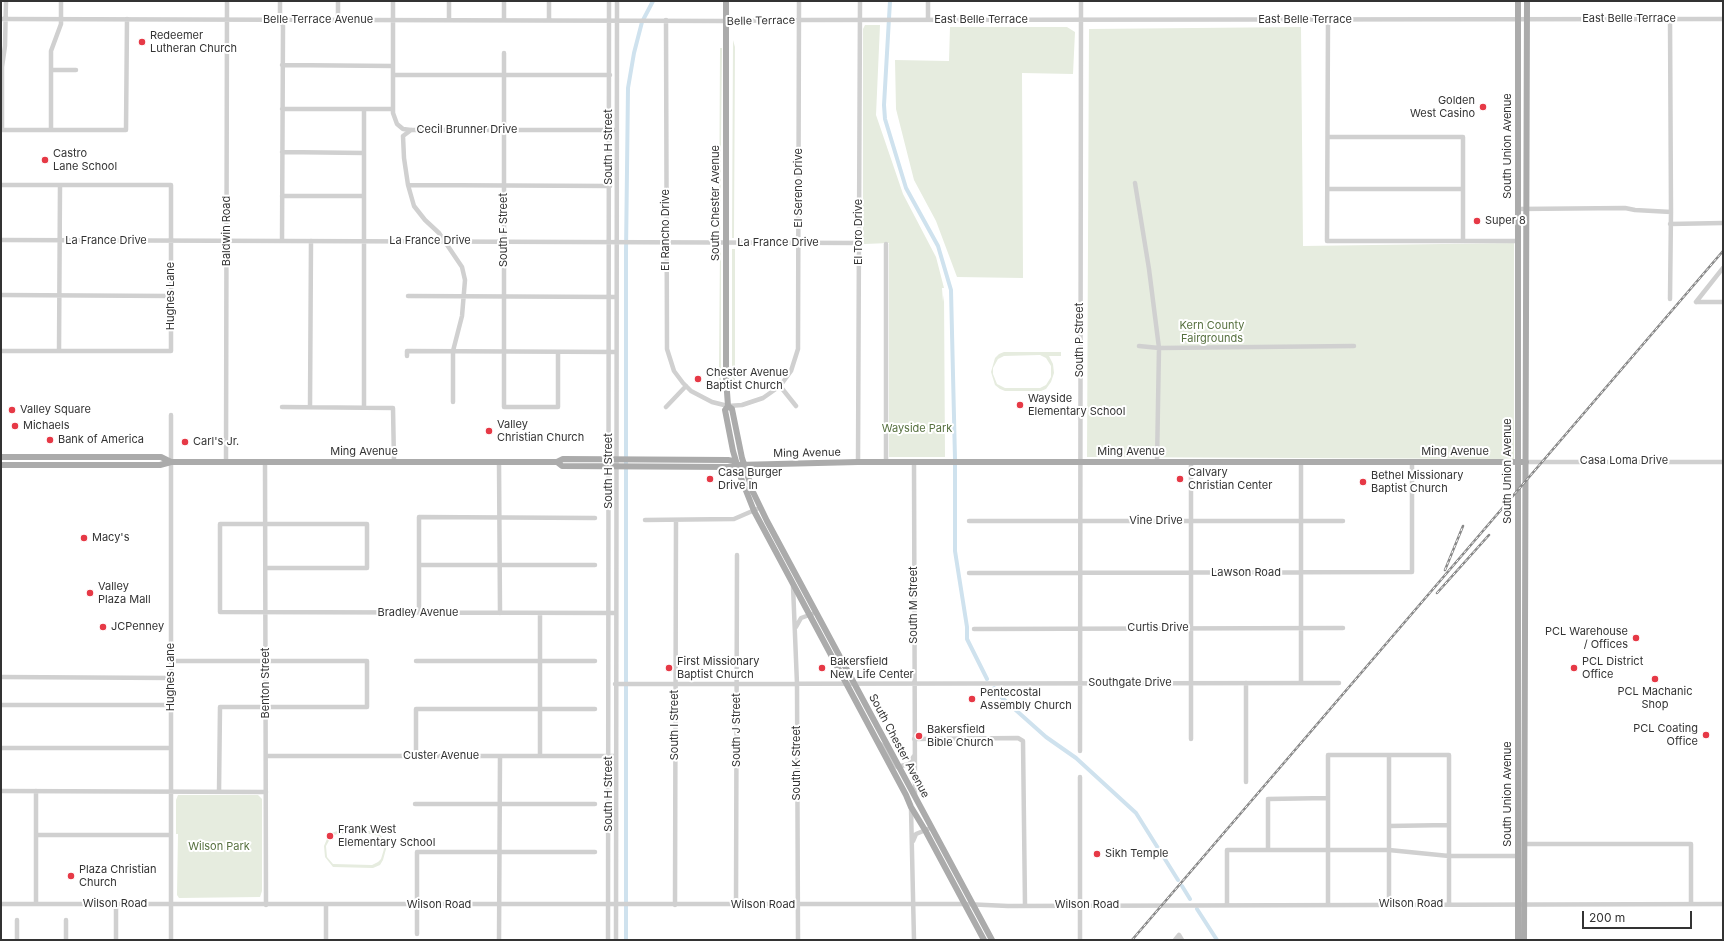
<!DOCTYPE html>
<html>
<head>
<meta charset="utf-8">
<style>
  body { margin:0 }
  #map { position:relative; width:1724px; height:941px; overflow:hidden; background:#fff; font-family:Inter,sans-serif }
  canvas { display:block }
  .frame { position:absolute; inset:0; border:2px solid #333; pointer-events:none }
  .scale { position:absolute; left:1582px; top:911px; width:110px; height:18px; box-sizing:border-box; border:2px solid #333; border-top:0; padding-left:5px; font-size:12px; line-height:14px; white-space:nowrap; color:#333; -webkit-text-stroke:3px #fff; paint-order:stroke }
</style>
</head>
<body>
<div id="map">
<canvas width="1724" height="941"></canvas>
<div class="frame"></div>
<div class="scale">200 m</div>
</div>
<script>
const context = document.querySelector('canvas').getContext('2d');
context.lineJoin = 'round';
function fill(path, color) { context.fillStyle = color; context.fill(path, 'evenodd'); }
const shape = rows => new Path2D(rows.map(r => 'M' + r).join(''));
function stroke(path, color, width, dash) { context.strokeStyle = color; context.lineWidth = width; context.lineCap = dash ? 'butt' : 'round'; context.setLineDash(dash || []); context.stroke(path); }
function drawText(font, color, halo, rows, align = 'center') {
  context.font = font + ' Inter,sans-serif'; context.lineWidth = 4; context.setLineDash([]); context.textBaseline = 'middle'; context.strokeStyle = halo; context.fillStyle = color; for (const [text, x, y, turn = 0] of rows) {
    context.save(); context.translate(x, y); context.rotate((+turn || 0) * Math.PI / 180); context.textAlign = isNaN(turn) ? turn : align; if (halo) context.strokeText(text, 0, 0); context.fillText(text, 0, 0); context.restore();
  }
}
fill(shape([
  [865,25,880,25,876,115,903,194,936,257,944,288,942,288,943,302,944,295,945,457,889,457,889,243,864,244,863,238,863,29],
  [950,27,1067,27,1075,32,1073,74,1022,73,1023,278,957,277,936,221,914,180,896,109,895,60,949,61],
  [1301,27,1303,246,1514,243,1514,459,1087,457,1089,29],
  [733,40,735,47,734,238,732,238],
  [720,48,722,48,720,238,719,238],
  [720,248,721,249,721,385,719,385,719,365],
  [732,249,735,249,735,390,733,390,732,376],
  [1004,352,1061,352,1061,356,1049,356,1053,364,1054,373,1051,382,1046,389,1041,391,1005,391,1000,389,995,385,991,372,995,358,999,354],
  [1040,355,1046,358,1051,366,1051,377,1046,385,1040,388,1005,388,997,384,993,374,993,368,998,359,1004,356],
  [178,795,258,795,262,799,262,891,260,897,179,898,177,895,178,834,176,834,176,800],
  [337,831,372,831,379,834,383,838,386,849,383,860,380,865,373,868,333,867,325,857,324,846,329,834],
  [337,834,372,834,378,836,383,844,384,849,381,859,378,862,372,865,333,864,327,857,326,846,331,837]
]), '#e6ecdf');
stroke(shape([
  [890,1,884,105,885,119,906,188,938,246,951,290,955,459],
  [955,465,955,551,967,627,967,639,987,679],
  [994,688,1000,696,1046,737,1076,758,1136,813,1178,880],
  [1182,886,1190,899],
  [1197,909,1217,940],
  [626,940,626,252,628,88,634,53,642,22,653,1]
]), '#cfe2ee', 4);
stroke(shape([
  [6,1,5,46,2,67,2,130,126,130,127,19],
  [280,1,280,16,283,26,282,241],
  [393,1,393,113,397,124,403,129,411,130,617,130],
  [549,1,549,20],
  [1,19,726,21,799,20,1723,19],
  [338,20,338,1],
  [449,20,449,1],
  [504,20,504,1],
  [666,20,667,349,674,371,683,383,691,391,712,402,728,406,742,405,763,398,780,386,791,371,798,349,799,1],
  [928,20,928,1],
  [1328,20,1327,241,1518,241],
  [504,53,504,407,558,407,558,352],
  [282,65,393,66],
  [51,70,76,70],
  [393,75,610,75],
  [282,109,393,109],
  [51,130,51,51,61,24,61,1],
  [411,130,403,136,404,158,408,185,414,206,425,220,439,233,462,267,465,280,462,316,453,351,453,402],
  [1328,137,1463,137,1463,241],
  [282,152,364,153],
  [1135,183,1149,269,1159,348,1157,462],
  [1,185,171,185,171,351,1,351],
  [408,185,610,186],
  [1328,189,1463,189],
  [282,196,364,196],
  [1518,209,1625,208,1635,210,1671,212],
  [1670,224,1723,223],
  [1,240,859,243],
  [1,295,170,296],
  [408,296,616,297],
  [1670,299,1671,212,1670,19],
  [1696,302,1723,268],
  [1696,302,1723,302],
  [1139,346,1159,348,1354,346],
  [59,351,60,185],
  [407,356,407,351,616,352],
  [780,386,796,406],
  [282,407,393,408,394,462],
  [310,407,311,241],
  [364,407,364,109],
  [666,407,686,386],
  [226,462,227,1],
  [265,462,266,905],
  [499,462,500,613],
  [858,462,860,1],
  [886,462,886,244],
  [914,462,915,795],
  [1526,462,1723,462],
  [645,520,734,519,757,509],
  [969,521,1343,521],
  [419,565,595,565],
  [266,568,367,568,367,524,220,524,220,612,616,613],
  [969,573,1412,572,1412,462],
  [793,586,797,684,798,940],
  [419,613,419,517,595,518],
  [796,627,801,618,812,614],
  [974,629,1343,628],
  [171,661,367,661,367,707,220,707,219,792],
  [416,661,595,661],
  [1,677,171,678],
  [1301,683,1301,462],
  [615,684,1339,683],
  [1,705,171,705],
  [914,739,1018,738,1023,741,1025,905],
  [1191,739,1191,462],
  [878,742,886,749,897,767,909,764,914,756],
  [1,748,171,748],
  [1080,751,1081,1],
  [266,756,616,756],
  [416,756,416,709,595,709],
  [540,756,540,613],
  [1246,782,1246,683],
  [1,791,266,792],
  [415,804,595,804],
  [911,808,914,940],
  [1389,826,1449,825],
  [36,835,171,835],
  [913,841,916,834,928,829],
  [1524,844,1691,844,1691,904],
  [1268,850,1268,799,1328,798],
  [1,904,964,904,1008,906,1723,904],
  [36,904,36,791],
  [1328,904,1328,755,1449,755,1449,904],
  [1389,904,1389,755],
  [675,905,676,520],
  [736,905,737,555],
  [1227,905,1227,850,1389,850,1449,856,1518,856],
  [17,920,17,940],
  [66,920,66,940],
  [417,934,417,852,595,852],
  [116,940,116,904],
  [171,940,171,415],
  [326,940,326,905],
  [499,940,500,756],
  [608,940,609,1],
  [616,940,617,1],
  [1080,940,1080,777],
  [1175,940,1179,935,1182,940]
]), '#d0d0d0', 4.5);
stroke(shape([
  [726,1,726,378,728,406,732,409,742,458,753,492,767,521,992,940],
  [728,406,725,410,733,451,741,478,754,511,906,795,911,807,925,830,984,940],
  [1,457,161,457,171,462],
  [557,462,562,466,732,467,737,465,858,462,1526,462],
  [1,465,160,465,171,462,557,462,563,459,728,460,733,461,737,465],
  [1518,940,1518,1],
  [1524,940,1527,1]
]), '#ababab', 6);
const rail = shape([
  [1445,570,1463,526],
  [1437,593,1489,535],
  [1132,940,1723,251]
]);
stroke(rail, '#888', 2.5);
stroke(rail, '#fff', 1, [3]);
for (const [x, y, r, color] of [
  [142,42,4,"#e63946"],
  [1483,107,4,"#e63946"],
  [45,160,4,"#e63946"],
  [1477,221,4,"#e63946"],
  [698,379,4,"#e63946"],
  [1020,405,4,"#e63946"],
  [12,410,4,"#e63946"],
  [15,426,4,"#e63946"],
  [489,431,4,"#e63946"],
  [50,440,4,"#e63946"],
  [185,442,4,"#e63946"],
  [710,479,4,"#e63946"],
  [1180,479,4,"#e63946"],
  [1363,482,4,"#e63946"],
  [84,538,4,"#e63946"],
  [90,593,4,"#e63946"],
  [103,627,4,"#e63946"],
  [1636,638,4,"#e63946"],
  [669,668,4,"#e63946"],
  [822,668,4,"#e63946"],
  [1574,668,4,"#e63946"],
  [1655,679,4,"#e63946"],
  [972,699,4,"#e63946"],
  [1706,735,4,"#e63946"],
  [919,736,4,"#e63946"],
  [330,836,4,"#e63946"],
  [1097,854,4,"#e63946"],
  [71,876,4,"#e63946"]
]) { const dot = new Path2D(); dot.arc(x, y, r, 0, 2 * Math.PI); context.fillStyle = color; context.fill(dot); stroke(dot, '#fff', 1.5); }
drawText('11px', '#333', '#fff', [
  ["East Belle Terrace",1629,19],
  ["Belle Terrace Avenue",318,20],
  ["East Belle Terrace",981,20],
  ["East Belle Terrace",1305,20],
  ["Belle Terrace",761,21,-1],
  ["Cecil Brunner Drive",467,130],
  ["South Union Avenue",1508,146,-90],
  ["South H Street",609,147,-90],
  ["El Sereno Drive",799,188,-90],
  ["South Chester Avenue",716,203,-90],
  ["South F Street",504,230,-90],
  ["El Rancho Drive",666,230,-90],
  ["Baldwin Road",227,231,-90],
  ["El Toro Drive",859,232,-90],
  ["La France Drive",106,241],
  ["La France Drive",430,241],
  ["La France Drive",778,243],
  ["Hughes Lane",171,296,-90],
  ["South P Street",1080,340,-90],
  ["Ming Avenue",364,452],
  ["Ming Avenue",1131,452],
  ["Ming Avenue",1455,452],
  ["Ming Avenue",807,453,-1],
  ["Casa Loma Drive",1624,461],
  ["South H Street",609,471,-90],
  ["South Union Avenue",1508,471,-90],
  ["Vine Drive",1156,521],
  ["Lawson Road",1246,573],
  ["South M Street",914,605,-90],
  ["Bradley Avenue",418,613],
  ["Curtis Drive",1158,628],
  ["Hughes Lane",171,677,-90],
  ["Benton Street",266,683,-90],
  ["Southgate Drive",1130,683],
  ["South I Street",675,725,-90],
  ["South J Street",737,730,-90],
  ["South Chester Avenue",899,746,62],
  ["Custer Avenue",441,756],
  ["South K Street",797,763,-90],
  ["South H Street",609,794,-90],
  ["South Union Avenue",1508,794,-90],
  ["Wilson Road",115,904],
  ["Wilson Road",1411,904],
  ["Wilson Road",439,905],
  ["Wilson Road",763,905],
  ["Wilson Road",1087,905]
]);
drawText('11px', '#333', '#fff', [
  ["Redeemer",150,36],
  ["Lutheran Church",150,49],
  ["Golden",1475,101,"right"],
  ["West Casino",1475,114,"right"],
  ["Castro",53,154],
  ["Lane School",53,167],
  ["Super 8",1485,221],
  ["Chester Avenue",706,373],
  ["Baptist Church",706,386],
  ["Wayside",1028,399],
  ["Elementary School",1028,412],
  ["Valley Square",20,410],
  ["Valley",497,425],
  ["Christian Church",497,438],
  ["Michaels",23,426],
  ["Bank of America",58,440],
  ["Carl's Jr.",193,442],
  ["Casa Burger",718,473],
  ["Drive In",718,486],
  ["Calvary",1188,473],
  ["Christian Center",1188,486],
  ["Bethel Missionary",1371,476],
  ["Baptist Church",1371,489],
  ["Macy's",92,538],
  ["Valley",98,587],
  ["Plaza Mall",98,600],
  ["JCPenney",111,627],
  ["PCL Warehouse",1628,632,"right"],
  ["/ Offices",1628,645,"right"],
  ["First Missionary",677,662],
  ["Baptist Church",677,675],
  ["Bakersfield",830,662],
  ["New Life Center",830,675],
  ["PCL District",1582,662],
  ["Office",1582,675],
  ["PCL Machanic",1655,692,"center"],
  ["Shop",1655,705,"center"],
  ["Pentecostal",980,693],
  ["Assembly Church",980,706],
  ["PCL Coating",1698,729,"right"],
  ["Office",1698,742,"right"],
  ["Bakersfield",927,730],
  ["Bible Church",927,743],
  ["Frank West",338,830],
  ["Elementary School",338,843],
  ["Sikh Temple",1105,854],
  ["Plaza Christian",79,870],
  ["Church",79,883]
], 'left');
drawText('11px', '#56703f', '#fff', [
  ["Kern County",1212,326],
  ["Fairgrounds",1212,339],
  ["Wayside Park",917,429],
  ["Wilson Park",219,847]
]);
</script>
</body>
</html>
